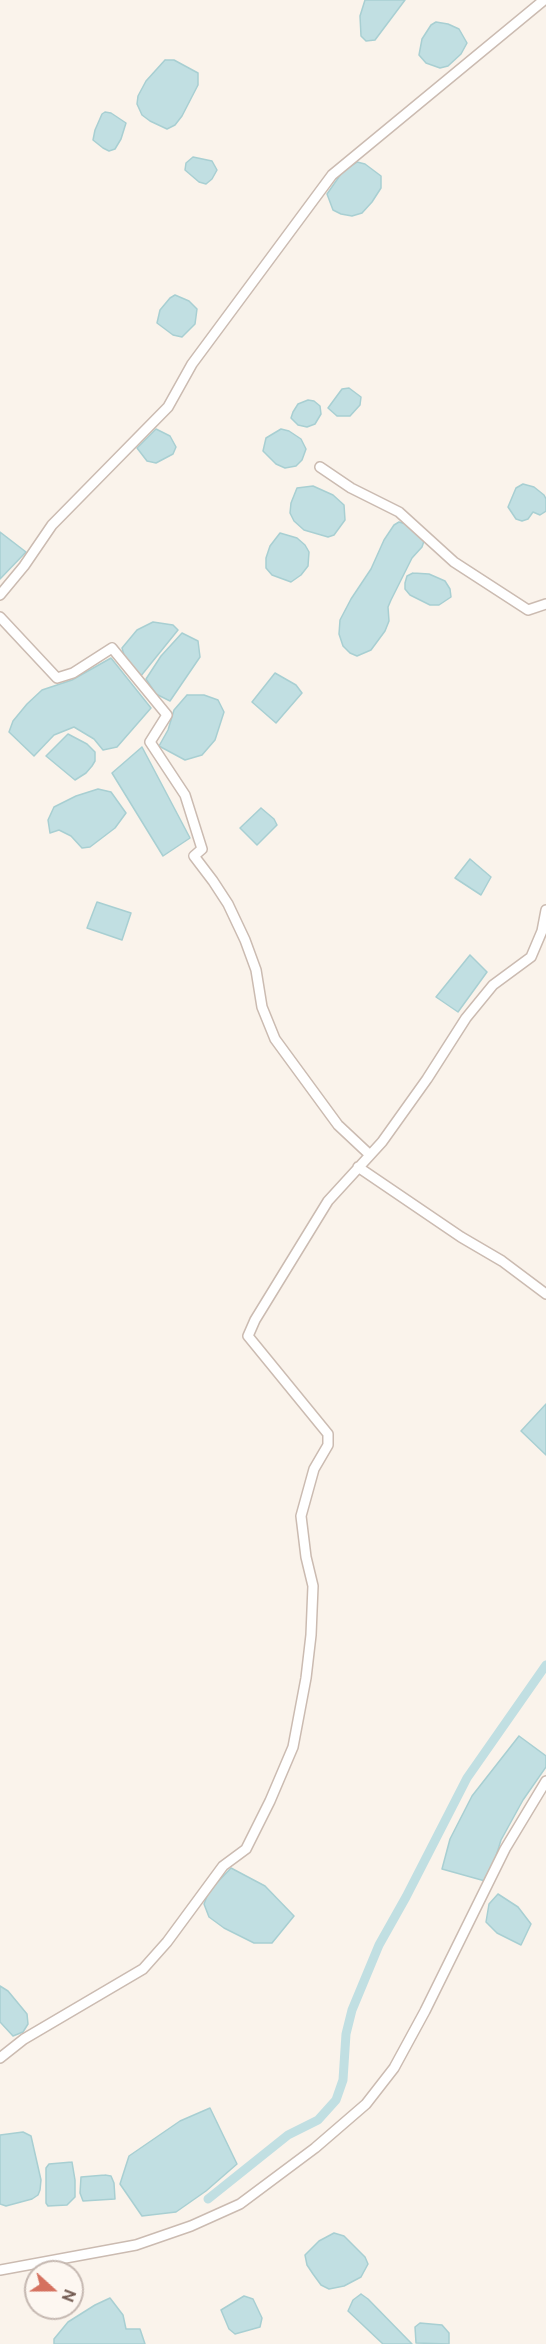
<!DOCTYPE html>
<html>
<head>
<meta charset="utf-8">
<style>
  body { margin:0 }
  #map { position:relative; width:546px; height:2344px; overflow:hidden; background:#faf3eb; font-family:Ubuntu,sans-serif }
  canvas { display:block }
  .north { position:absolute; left:24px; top:2260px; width:60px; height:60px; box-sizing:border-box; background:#fdf7f1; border:2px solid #c5b8b1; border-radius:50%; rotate:111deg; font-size:16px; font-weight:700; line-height:24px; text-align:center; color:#725a50 }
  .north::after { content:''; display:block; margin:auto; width:21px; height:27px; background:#d5715f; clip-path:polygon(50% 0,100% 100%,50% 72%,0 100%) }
</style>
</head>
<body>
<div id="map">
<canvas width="546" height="2344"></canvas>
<div class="north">N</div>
</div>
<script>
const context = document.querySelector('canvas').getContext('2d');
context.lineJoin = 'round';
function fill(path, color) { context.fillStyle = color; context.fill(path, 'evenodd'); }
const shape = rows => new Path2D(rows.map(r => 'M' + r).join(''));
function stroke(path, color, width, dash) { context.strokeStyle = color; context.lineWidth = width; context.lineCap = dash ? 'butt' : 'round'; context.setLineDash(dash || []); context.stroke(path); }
const water = shape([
  [365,0,405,0,375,40,366,41,361,36,360,16,365,0],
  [436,22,448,24,459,29,467,43,461,54,448,66,440,68,426,63,419,55,422,39,431,25,436,22],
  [165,60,174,60,198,73,198,85,182,116,175,125,167,129,150,121,142,115,137,104,138,96,146,81,165,60],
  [105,112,111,113,126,123,121,139,115,149,109,151,103,148,93,140,95,130,102,114,105,112],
  [193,157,212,161,217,170,212,179,206,184,199,182,185,170,186,163,193,157],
  [357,162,365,164,381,176,381,188,372,202,362,213,352,216,341,214,333,210,327,194,343,171,357,162],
  [175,295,189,301,197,309,195,324,182,337,173,335,157,323,160,310,170,298,175,295],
  [349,388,361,397,360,405,350,416,337,416,328,408,342,389,349,388],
  [308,400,314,401,320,406,321,414,315,424,307,427,298,425,291,418,293,412,298,404,308,400],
  [156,429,170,436,176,447,173,454,156,463,147,461,137,448,156,429],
  [281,429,289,431,301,439,306,449,302,460,296,466,285,468,276,464,263,451,266,438,281,429],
  [523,484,534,487,544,495,546,499,546,511,540,515,533,512,528,519,522,521,516,519,508,507,516,488,523,484],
  [313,486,333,495,344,505,345,520,334,535,328,537,304,530,294,521,290,513,291,503,297,488,313,486],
  [399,522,409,525,419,533,424,541,422,547,412,558,391,600,388,607,389,621,385,631,371,650,357,656,350,653,343,646,339,634,340,620,351,599,371,569,384,540,394,525,399,522],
  [0,532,26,552,0,579,0,532],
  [280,533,297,538,305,545,309,552,308,566,301,575,291,582,272,575,266,568,266,558,270,546,280,533],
  [413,573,429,574,445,581,450,589,451,597,439,605,430,605,410,595,405,589,405,583,407,576,413,573],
  [153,622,173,625,178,630,140,677,126,662,122,648,137,630,153,622],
  [182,633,198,641,200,657,170,701,156,694,146,679,161,656,182,633],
  [111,658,151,708,117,747,103,750,94,739,74,727,54,735,34,756,9,732,13,721,27,704,42,690,72,680,111,658],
  [275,673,296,685,302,693,276,723,252,702,275,673],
  [187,695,204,695,218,700,224,712,215,740,202,755,185,760,159,746,168,730,174,710,187,695],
  [68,734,87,744,95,752,95,761,92,766,86,773,75,780,46,756,68,734],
  [142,747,190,838,163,856,112,773,142,747],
  [98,789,111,792,126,813,115,828,90,847,82,848,71,836,59,830,50,833,48,820,54,807,76,796,98,789],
  [261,808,274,819,277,825,257,845,240,828,261,808],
  [470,859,491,877,481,895,455,878,470,859],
  [97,902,131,913,122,940,87,928,97,902],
  [470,955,487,972,458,1012,436,997,470,955],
  [546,1404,546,1455,521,1431,546,1404],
  [519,1736,546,1756,546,1767,523,1800,501,1840,492,1869,485,1881,442,1869,450,1839,472,1796,519,1736],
  [231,1868,265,1886,294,1916,272,1943,254,1943,224,1928,209,1917,204,1904,209,1891,231,1868],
  [498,1894,518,1907,531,1924,521,1945,497,1933,486,1922,489,1904,498,1894],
  [0,1986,8,1991,27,2014,28,2024,23,2032,13,2036,0,2022,0,1986],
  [210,2108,237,2164,206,2191,176,2212,142,2216,120,2184,129,2156,180,2121,210,2108],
  [23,2132,31,2136,41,2180,40,2190,38,2195,32,2199,6,2206,0,2204,0,2135,23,2132],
  [72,2162,75,2180,75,2197,67,2205,48,2206,46,2203,46,2168,49,2164,72,2162],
  [105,2175,111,2176,114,2183,115,2199,83,2201,80,2193,81,2177,105,2175],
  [334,2233,344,2236,365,2257,368,2264,361,2277,344,2286,329,2289,321,2285,313,2274,307,2265,305,2255,319,2241,334,2233],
  [361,2294,368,2299,412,2344,383,2344,348,2311,353,2300,361,2294],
  [244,2296,253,2299,262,2318,260,2327,235,2334,229,2329,221,2310,244,2296],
  [110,2298,123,2315,126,2329,140,2329,145,2344,54,2344,54,2339,68,2322,95,2305,110,2298],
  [420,2323,442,2325,449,2333,449,2344,416,2343,415,2327,420,2323]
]);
fill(water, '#c1dfe2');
stroke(water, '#a8cfd2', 1.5);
stroke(shape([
  [208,2199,288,2135,318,2120,336,2100,343,2080,346,2034,352,2010,379,1945,406,1897,467,1778,546,1665]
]), '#c1dfe2', 9);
const minor = shape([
  [320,467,351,488,399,512,454,562,528,610,546,604],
  [0,595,24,566,52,525,168,407,192,364,332,175,544,0],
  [0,617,57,678,73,673,112,648,167,715,150,742,185,795,202,849,194,856,213,881,228,904,245,940,256,970,262,1007,275,1039,338,1125,370,1155],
  [358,1167,461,1237,502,1261,546,1294],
  [0,2058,24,2039,143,1969,167,1942,223,1866,246,1849,270,1801,293,1747,306,1678,311,1635,313,1586,306,1557,301,1516,314,1469,328,1445,328,1434,248,1336,255,1320,328,1201,382,1142,427,1079,466,1018,493,985,531,957,542,931,546,910],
  [0,2270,136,2245,191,2226,240,2204,315,2148,366,2104,394,2068,425,2011,505,1849,546,1781]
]);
stroke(minor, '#cbbbb1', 12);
stroke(minor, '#fff', 9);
</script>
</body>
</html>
